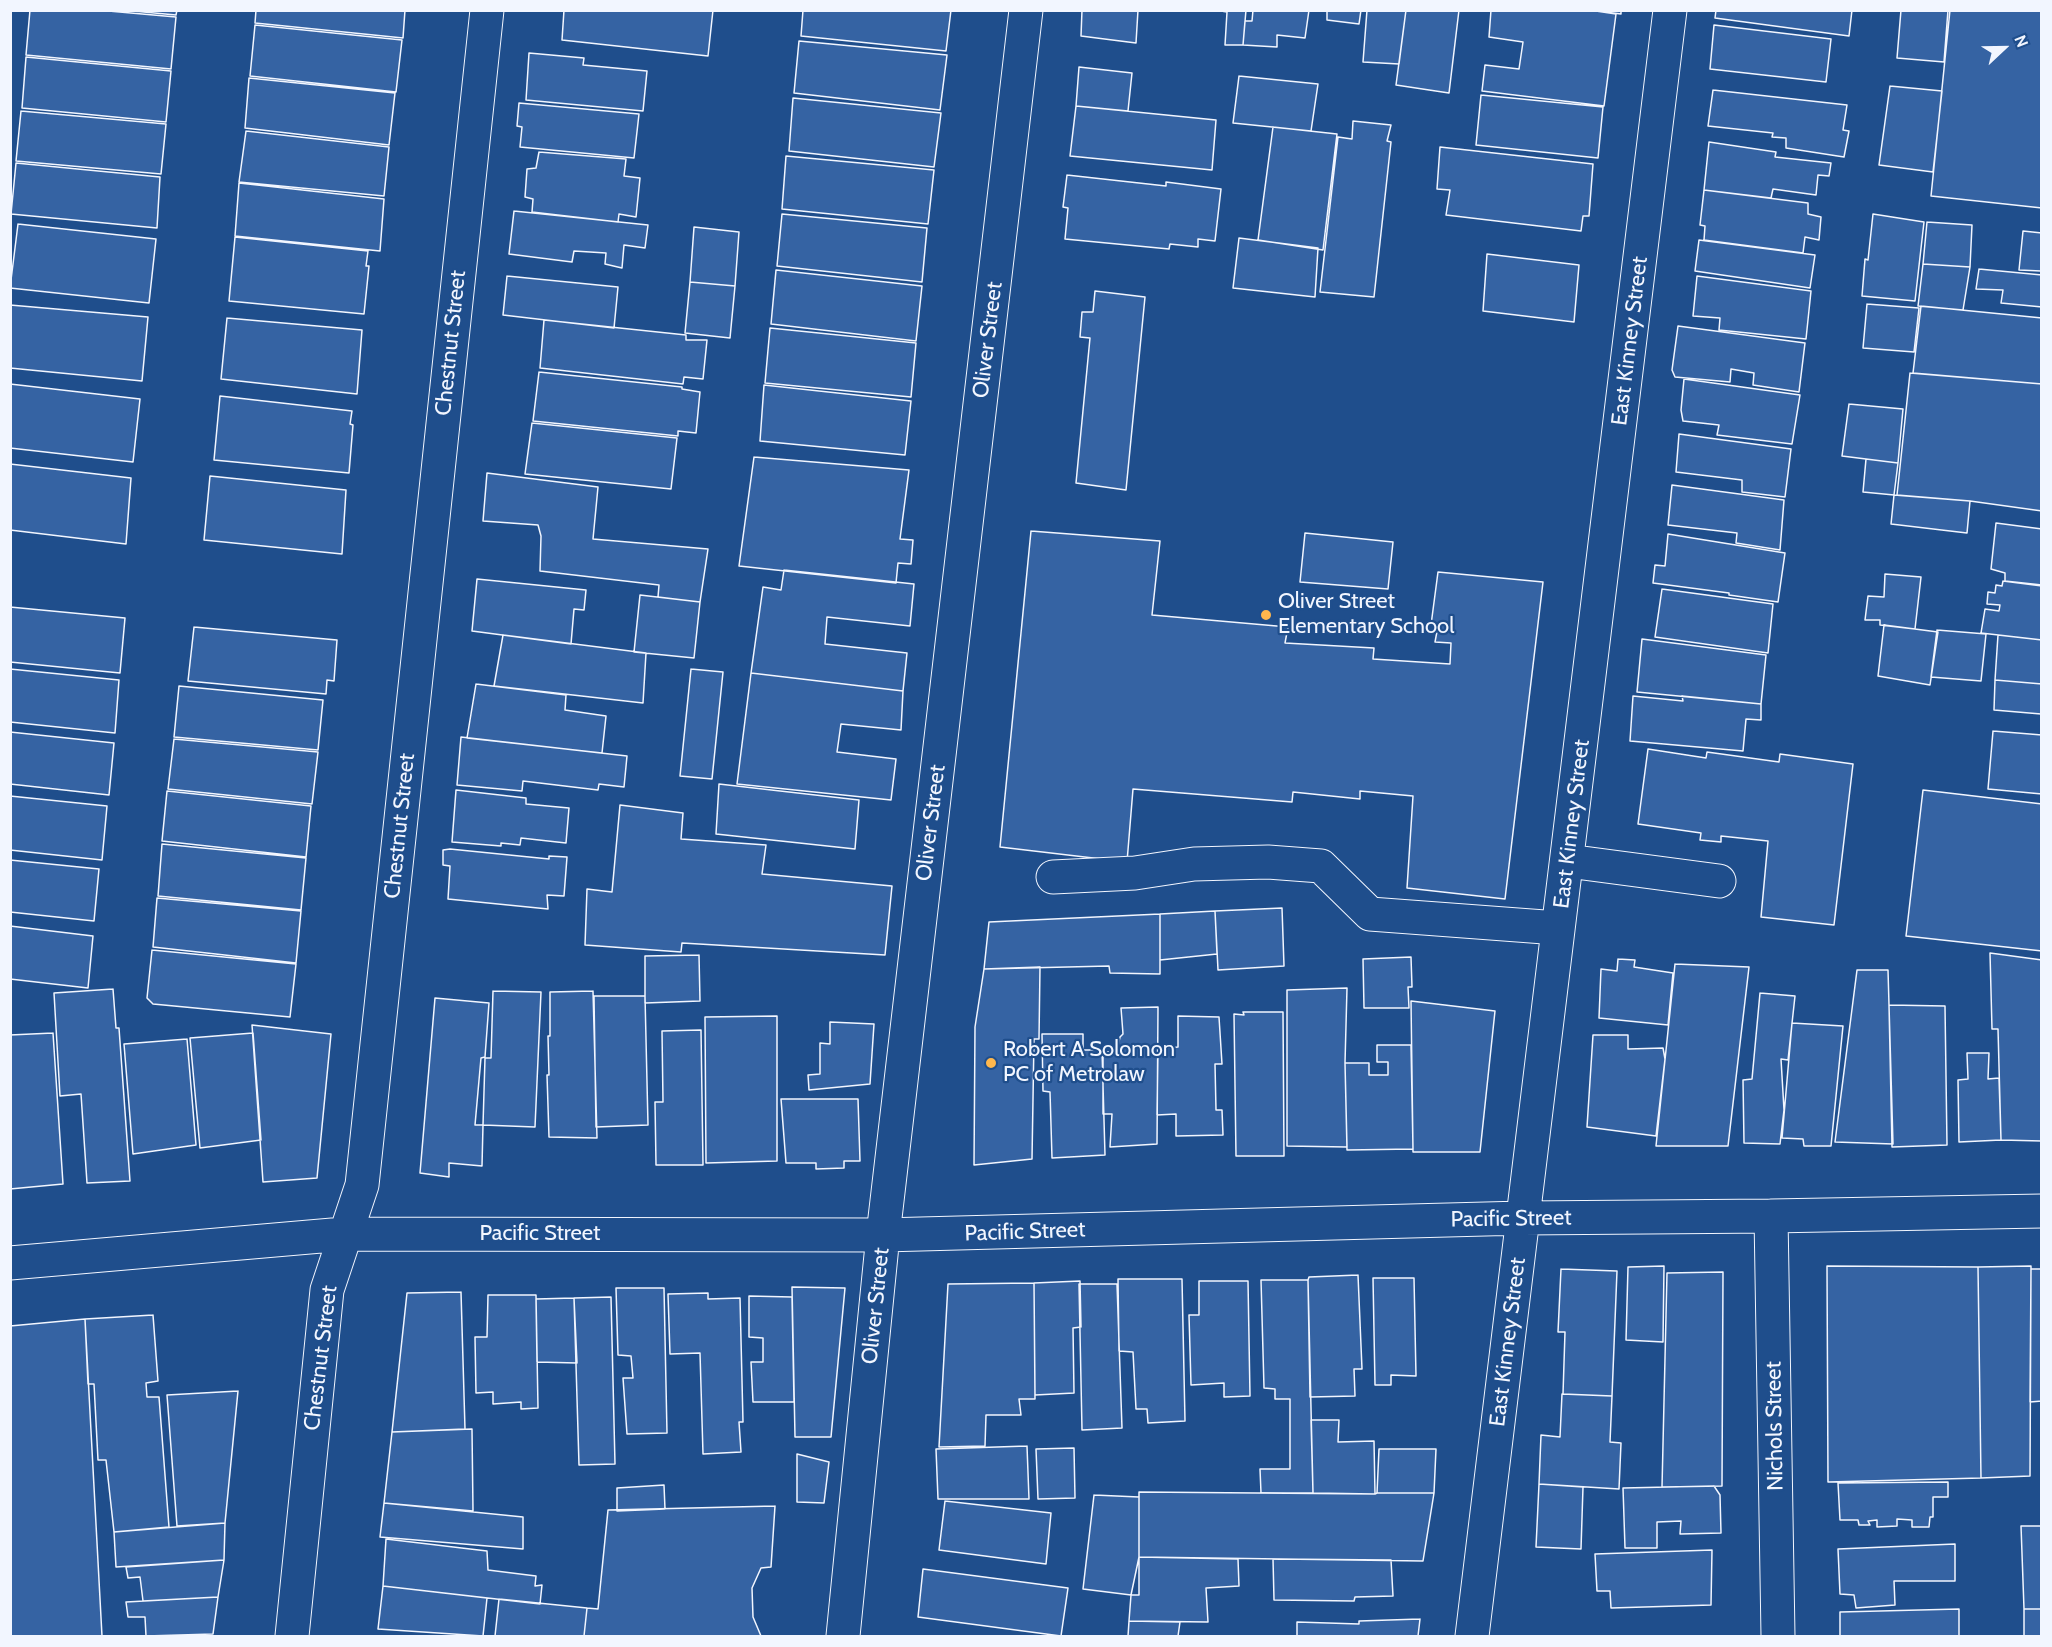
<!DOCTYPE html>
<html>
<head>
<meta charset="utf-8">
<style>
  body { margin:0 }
  #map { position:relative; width:2052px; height:1647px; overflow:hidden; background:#1f4e8c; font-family:Cabin,sans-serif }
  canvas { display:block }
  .frame { position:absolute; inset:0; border:12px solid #f2f6ff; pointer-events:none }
  .north { position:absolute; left:1974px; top:18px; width:60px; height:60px; -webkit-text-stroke:4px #1f4e8c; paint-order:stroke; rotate:68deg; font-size:16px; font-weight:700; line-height:24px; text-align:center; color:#f2f6ff }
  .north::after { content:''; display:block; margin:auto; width:21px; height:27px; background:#f2f6ff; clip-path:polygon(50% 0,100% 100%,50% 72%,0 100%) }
</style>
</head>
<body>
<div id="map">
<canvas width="2052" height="1647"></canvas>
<div class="frame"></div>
<div class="north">N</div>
</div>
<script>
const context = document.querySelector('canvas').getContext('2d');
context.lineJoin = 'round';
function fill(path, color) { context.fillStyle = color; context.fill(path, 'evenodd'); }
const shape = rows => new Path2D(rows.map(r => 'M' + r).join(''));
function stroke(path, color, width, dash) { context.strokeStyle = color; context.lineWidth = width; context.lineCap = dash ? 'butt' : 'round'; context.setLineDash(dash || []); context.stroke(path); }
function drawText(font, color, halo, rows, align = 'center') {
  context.font = font + ' Cabin,sans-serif'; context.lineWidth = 4.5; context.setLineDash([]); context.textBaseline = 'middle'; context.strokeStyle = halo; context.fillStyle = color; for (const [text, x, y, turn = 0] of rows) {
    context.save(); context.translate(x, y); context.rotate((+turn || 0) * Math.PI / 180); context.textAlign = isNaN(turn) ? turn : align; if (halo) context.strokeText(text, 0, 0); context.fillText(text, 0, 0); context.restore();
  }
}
const building = shape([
  [30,10,97,10,176,17,171,69,26,55,30,10],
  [122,10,177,10,176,15,122,10],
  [256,10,405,10,403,38,255,23,256,10],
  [564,10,713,10,708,56,562,40,564,10],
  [803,10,951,10,946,51,801,36,803,10],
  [1082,10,1138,10,1136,43,1081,36,1082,10],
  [1215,10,1246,10,1243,45,1225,45,1227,12,1215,10],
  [1253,10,1309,10,1305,38,1277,35,1277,47,1243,45,1245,21,1252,21,1253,10],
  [1327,10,1361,10,1359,24,1327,20,1327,10],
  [1367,10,1406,10,1399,64,1363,62,1367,10],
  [1459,10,1449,93,1396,85,1406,10,1459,10],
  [1491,10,1589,10,1616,14,1604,106,1482,91,1485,65,1519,69,1523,42,1489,37,1491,10],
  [1589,10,1621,10,1621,14,1589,10],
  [1716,10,1852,10,1849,36,1715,18,1716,10],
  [1901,10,1948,10,1944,62,1897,58,1901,10],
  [1950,10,2042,10,2042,208,1931,196,1950,10],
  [255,25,402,40,396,92,250,76,255,25],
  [1714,25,1831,39,1826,82,1710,69,1714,25],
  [799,41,947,55,940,110,794,93,799,41],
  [529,53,584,58,583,65,647,71,643,111,526,100,529,53],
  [26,57,171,71,166,122,22,108,26,57],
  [1079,67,1132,73,1128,111,1076,106,1079,67],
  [1239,76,1318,84,1311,131,1233,123,1239,76],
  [249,78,395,93,389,145,245,128,249,78],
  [1890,86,1942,91,1933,172,1879,165,1890,86],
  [1713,90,1847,105,1843,130,1849,131,1844,157,1786,148,1786,138,1772,137,1773,133,1708,126,1713,90],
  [1481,95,1603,107,1598,158,1476,145,1481,95],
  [793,98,941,113,934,167,789,151,793,98],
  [519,103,639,114,634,158,520,147,522,127,517,126,519,103],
  [1076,106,1216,120,1212,170,1070,156,1076,106],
  [21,111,166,124,161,174,16,161,21,111],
  [1353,121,1391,125,1387,141,1391,142,1374,297,1320,292,1338,137,1352,139,1353,121],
  [1273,127,1337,134,1323,250,1258,240,1273,127],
  [246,131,389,147,384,196,239,182,246,131],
  [1709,142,1776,152,1775,157,1831,163,1829,176,1818,175,1816,195,1773,189,1771,198,1704,190,1709,142],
  [1440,147,1593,164,1589,216,1583,216,1581,231,1446,215,1450,190,1437,189,1440,147],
  [539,152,626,159,624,176,640,178,636,217,619,214,618,222,532,212,533,199,525,197,527,169,536,168,539,152],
  [786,156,934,170,928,224,782,209,786,156],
  [16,163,160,177,157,228,11,214,16,163],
  [1067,175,1166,186,1166,182,1221,189,1215,241,1198,239,1198,247,1170,244,1169,249,1065,239,1068,208,1063,207,1067,175],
  [239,183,384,199,380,251,235,236,239,183],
  [1704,190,1808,203,1808,214,1821,217,1819,240,1805,237,1803,253,1704,240,1705,226,1700,225,1704,190],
  [514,211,648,225,645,248,624,245,622,268,605,264,606,253,574,251,572,262,509,254,514,211],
  [782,214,927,228,922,282,777,266,782,214],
  [1873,214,1924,222,1915,301,1862,296,1865,259,1868,260,1873,214],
  [1927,222,1972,225,1970,267,1923,264,1927,222],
  [18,224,156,239,149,303,10,288,18,224],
  [694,227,739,232,735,286,690,282,694,227],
  [2023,231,2042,233,2041,271,2019,270,2023,231],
  [235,237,368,251,366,266,369,266,364,314,229,301,235,237],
  [1239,238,1318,248,1315,297,1233,288,1239,238],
  [1699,240,1815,255,1810,288,1695,271,1699,240],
  [1487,254,1579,265,1574,322,1483,311,1487,254],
  [1923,264,1970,267,1963,310,1918,306,1923,264],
  [1979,269,2042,275,2042,307,2001,303,2003,290,1976,289,1979,269],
  [776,270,922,286,916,341,771,324,776,270],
  [507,276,618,287,614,328,503,315,507,276],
  [1697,276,1811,291,1806,339,1719,330,1720,318,1693,316,1697,276],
  [690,282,735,286,730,338,685,333,690,282],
  [1095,291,1145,297,1126,490,1076,483,1090,338,1080,337,1082,312,1093,312,1095,291],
  [1867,304,1919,308,1914,352,1863,348,1867,304],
  [10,305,148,317,142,381,10,368,10,305],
  [1921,306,2042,318,2042,384,1913,373,1921,306],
  [227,318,362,330,357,394,221,379,227,318],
  [544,320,686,335,686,340,707,340,703,379,684,377,683,384,540,368,544,320],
  [1678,326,1805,343,1799,392,1753,385,1754,373,1731,369,1730,382,1675,377,1672,370,1678,326],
  [770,328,916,343,911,397,765,383,770,328],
  [539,372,682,387,682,389,700,392,696,433,678,431,678,436,533,421,539,372],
  [1910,373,2042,384,2042,511,1970,501,1897,495,1910,373],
  [1684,379,1800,395,1792,444,1717,435,1719,425,1683,421,1681,410,1684,379],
  [10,384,140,399,133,462,10,448,10,384],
  [764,385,911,401,905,455,760,441,764,385],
  [220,396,352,411,350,424,353,425,349,473,214,460,220,396],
  [1849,404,1903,409,1898,463,1842,456,1849,404],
  [532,423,677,438,671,489,525,474,532,423],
  [1679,434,1791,449,1785,497,1742,492,1742,480,1676,472,1679,434],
  [754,457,909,470,900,539,913,540,911,564,898,563,896,583,739,566,754,457],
  [1866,459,1898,463,1894,495,1863,492,1866,459],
  [10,464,131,478,126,544,10,530,10,464],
  [487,473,598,487,593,539,708,549,700,602,658,597,659,585,540,571,541,536,538,525,483,521,487,473],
  [210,476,346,490,342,554,204,540,210,476],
  [1672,485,1784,500,1780,550,1736,543,1737,533,1668,525,1672,485],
  [1894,495,1970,501,1967,533,1891,524,1894,495],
  [1996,523,2042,529,2042,585,2005,581,2005,573,1991,569,1996,523],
  [1031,531,1160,541,1152,615,1288,627,1285,643,1374,648,1373,659,1450,664,1451,643,1435,642,1438,626,1431,625,1438,572,1543,582,1505,899,1407,888,1413,796,1360,791,1360,799,1293,792,1292,802,1133,789,1127,862,1000,847,1031,531],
  [1305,533,1393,542,1388,589,1300,582,1305,533],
  [1668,534,1785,553,1778,602,1729,595,1729,593,1653,583,1655,565,1665,566,1668,534],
  [784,570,914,584,910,626,827,617,825,644,907,653,903,691,751,673,763,587,781,590,784,570],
  [1885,574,1921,577,1915,629,1880,625,1880,620,1865,620,1868,596,1884,597,1885,574],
  [477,579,586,590,584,610,574,609,571,644,472,631,477,579],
  [2003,581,2042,586,2042,640,1981,633,1985,609,1999,611,2000,605,1987,604,1988,592,1995,593,1996,585,2002,586,2003,581],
  [1662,589,1773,604,1768,653,1655,637,1662,589],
  [640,595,700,602,694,658,634,652,640,595],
  [10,607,125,618,120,673,10,662,10,607],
  [1884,625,1938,632,1930,685,1878,676,1884,625],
  [194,627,337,640,334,681,327,680,326,694,188,681,194,627],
  [1937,630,1986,634,1981,681,1931,677,1937,630],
  [503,635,646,653,643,703,494,686,503,635],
  [1998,635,2042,640,2042,684,1995,680,1998,635],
  [1642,639,1766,655,1761,704,1637,692,1642,639],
  [10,669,119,680,115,733,10,722,10,669],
  [691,669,723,672,712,779,680,776,691,669],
  [751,673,903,691,901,730,841,724,837,752,896,759,891,800,737,784,751,673],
  [1995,680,2042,684,2042,719,2041,714,1994,710,1995,680],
  [476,684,566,695,565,710,606,716,602,753,467,738,476,684],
  [179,686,323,700,318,750,174,737,179,686],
  [1633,696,1683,701,1682,696,1761,704,1761,720,1746,719,1743,751,1630,741,1633,696],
  [1993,731,2042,735,2042,794,1988,789,1993,731],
  [10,732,114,743,109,795,10,784,10,732],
  [461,737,627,756,624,787,599,784,598,790,523,781,522,791,457,785,461,737],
  [174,739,318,752,312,804,168,789,174,739],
  [1648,749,1706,758,1707,752,1779,762,1780,754,1853,764,1834,925,1761,917,1768,841,1721,836,1721,842,1700,840,1701,833,1638,824,1648,749],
  [719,784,859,800,855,849,716,834,719,784],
  [456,790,526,798,526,804,569,808,566,843,521,838,520,845,501,843,501,846,452,842,456,790],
  [1923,790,2042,804,2042,951,1906,936,1923,790],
  [167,791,311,806,306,857,162,841,167,791],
  [10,796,107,806,102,860,10,850,10,796],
  [620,805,683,813,681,839,766,845,762,874,892,886,885,955,682,943,681,952,585,945,587,889,612,892,620,805],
  [162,844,306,858,301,910,158,896,162,844],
  [450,849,549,859,549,856,567,857,564,896,547,895,548,909,448,899,450,866,443,865,443,850,450,849],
  [10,860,99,869,94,921,10,912,10,860],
  [157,898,301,911,296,963,153,947,157,898],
  [1282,908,1284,966,1218,970,1215,911,1282,908],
  [1215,911,1217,954,1160,960,1160,914,1215,911],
  [1160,914,1160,974,1110,973,1109,966,984,969,989,922,1160,914],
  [10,926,93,936,88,988,10,979,10,926],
  [152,950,296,964,290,1017,153,1004,147,998,152,950],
  [1990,953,2042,960,2042,1141,2001,1140,1998,1029,1992,1029,1990,953],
  [699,955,700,1001,645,1003,645,956,699,955],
  [1411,957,1412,987,1408,987,1409,1008,1364,1008,1363,959,1411,957],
  [1618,959,1635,960,1634,967,1673,973,1668,1025,1599,1018,1601,969,1617,971,1618,959],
  [1675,964,1749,967,1728,1146,1656,1146,1675,964],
  [1040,967,1039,1039,1034,1039,1032,1159,974,1165,975,1027,984,969,1040,967],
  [1857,970,1888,970,1893,1144,1835,1142,1857,970],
  [1347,988,1345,1063,1347,1147,1287,1146,1287,990,1347,988],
  [113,989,116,1028,119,1028,130,1181,87,1183,81,1094,60,1096,54,993,113,989],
  [493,991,541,992,535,1127,483,1125,485,1058,491,1058,493,991],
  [593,991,597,1138,549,1137,547,1075,549,1075,548,1036,550,1036,550,992,593,991],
  [1760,993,1795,996,1788,1060,1781,1059,1784,1110,1780,1144,1744,1143,1743,1080,1752,1079,1760,993],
  [594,996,645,996,648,1125,596,1127,594,996],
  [435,998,489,1003,485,1057,481,1058,475,1125,483,1125,482,1166,449,1163,449,1177,420,1173,435,998],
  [1411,1001,1495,1011,1480,1152,1413,1152,1411,1001],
  [1889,1005,1945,1006,1947,1145,1892,1147,1889,1005],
  [1158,1007,1157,1144,1110,1147,1112,1114,1103,1114,1103,1052,1115,1052,1115,1046,1118,1046,1120,1037,1123,1034,1121,1008,1158,1007],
  [1243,1012,1283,1012,1284,1156,1236,1156,1234,1014,1244,1015,1243,1012],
  [777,1016,777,1161,706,1163,705,1017,777,1016],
  [1178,1016,1219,1017,1222,1064,1215,1064,1216,1110,1222,1110,1223,1135,1176,1136,1176,1114,1157,1115,1158,1049,1178,1047,1178,1016],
  [830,1022,874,1024,870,1084,809,1090,808,1075,820,1074,820,1043,830,1044,830,1022],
  [1792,1023,1843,1026,1831,1146,1804,1146,1803,1139,1782,1138,1792,1023],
  [252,1025,331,1034,317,1178,263,1182,252,1025],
  [701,1030,703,1165,656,1165,655,1102,663,1102,662,1031,701,1030],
  [53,1033,63,1184,10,1189,10,1035,53,1033],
  [253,1033,261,1140,200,1148,190,1038,253,1033],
  [1042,1034,1083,1034,1083,1050,1102,1050,1105,1155,1052,1158,1050,1092,1043,1091,1042,1034],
  [1593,1035,1628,1035,1628,1049,1663,1048,1665,1059,1656,1136,1587,1127,1593,1035],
  [187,1039,196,1145,133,1154,124,1044,187,1039],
  [1377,1045,1411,1045,1413,1149,1347,1150,1345,1063,1369,1063,1369,1075,1388,1075,1388,1062,1377,1062,1377,1045],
  [1967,1053,1989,1053,1988,1079,1999,1078,2001,1140,1959,1142,1958,1080,1968,1079,1967,1053],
  [781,1099,858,1099,860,1161,844,1161,844,1168,816,1169,816,1163,786,1163,781,1099],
  [1664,1266,1663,1342,1626,1340,1628,1267,1664,1266],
  [1827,1266,1978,1267,1981,1478,1828,1482,1827,1266],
  [2031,1266,2030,1476,1981,1478,1978,1267,2031,1266],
  [1561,1269,1617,1271,1612,1396,1563,1394,1565,1332,1558,1332,1561,1269],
  [2031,1269,2042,1269,2042,1401,2030,1402,2031,1269],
  [1723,1272,1722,1486,1662,1487,1667,1273,1723,1272],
  [1358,1275,1362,1369,1354,1369,1355,1396,1310,1397,1308,1280,1309,1277,1358,1275],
  [1373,1278,1414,1278,1416,1376,1391,1375,1391,1385,1375,1385,1373,1278],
  [1118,1279,1182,1279,1185,1421,1148,1423,1147,1409,1136,1409,1133,1352,1119,1351,1118,1279],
  [1261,1280,1308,1280,1313,1493,1261,1493,1260,1469,1290,1469,1290,1399,1275,1399,1275,1389,1264,1388,1261,1280],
  [1080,1281,1081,1327,1073,1328,1074,1393,1035,1395,1034,1283,1080,1281],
  [1199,1281,1248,1281,1250,1396,1224,1397,1224,1383,1191,1385,1189,1315,1199,1315,1199,1281],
  [1034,1283,1035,1399,1019,1399,1021,1415,986,1415,985,1446,939,1447,948,1284,1034,1283],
  [1079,1284,1117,1284,1122,1428,1082,1430,1079,1284],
  [792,1287,845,1288,831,1437,795,1437,792,1287],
  [616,1288,664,1288,667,1433,627,1434,623,1378,633,1378,631,1356,618,1355,616,1288],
  [461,1292,465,1429,392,1432,407,1293,461,1292],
  [708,1293,708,1299,740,1298,743,1422,739,1422,741,1452,703,1454,700,1353,670,1354,668,1294,708,1293],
  [488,1295,536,1295,538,1408,521,1409,521,1402,493,1404,493,1392,476,1393,475,1337,487,1337,488,1295],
  [749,1296,792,1297,794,1402,753,1402,751,1362,763,1362,763,1338,749,1337,749,1296],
  [611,1297,615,1464,579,1465,574,1298,611,1297],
  [574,1298,577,1363,537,1362,536,1299,574,1298],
  [153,1315,158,1381,146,1383,147,1397,159,1397,169,1527,114,1532,106,1460,98,1460,94,1384,88,1384,85,1319,153,1315],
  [85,1319,102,1636,10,1636,10,1326,85,1319],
  [238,1391,225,1523,177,1526,167,1395,238,1391],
  [1562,1394,1612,1396,1610,1442,1621,1443,1619,1489,1539,1484,1541,1435,1560,1437,1562,1394],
  [1311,1420,1339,1420,1338,1442,1374,1441,1375,1494,1313,1493,1311,1420],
  [472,1429,473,1511,384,1503,392,1432,472,1429],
  [1027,1446,1029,1499,938,1499,936,1449,1027,1446],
  [1074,1448,1075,1498,1038,1499,1036,1449,1074,1448],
  [1379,1449,1436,1449,1434,1493,1377,1493,1379,1449],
  [797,1454,829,1462,824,1503,797,1502,797,1454],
  [1948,1482,1948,1497,1933,1497,1933,1517,1930,1517,1929,1527,1912,1527,1912,1520,1897,1519,1897,1526,1877,1527,1877,1520,1868,1521,1870,1525,1859,1525,1858,1520,1840,1520,1838,1483,1948,1482],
  [1539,1484,1583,1487,1581,1549,1536,1547,1539,1484],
  [664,1485,665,1509,617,1511,617,1488,664,1485],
  [1714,1486,1720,1495,1721,1533,1680,1534,1681,1521,1657,1522,1657,1548,1625,1548,1623,1488,1714,1486],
  [1139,1492,1375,1494,1377,1493,1434,1493,1423,1561,1139,1557,1139,1492],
  [1094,1495,1139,1497,1139,1557,1131,1595,1083,1589,1094,1495],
  [945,1501,1051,1513,1046,1564,939,1550,945,1501],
  [384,1503,523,1517,523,1549,380,1537,384,1503],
  [775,1506,771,1567,761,1568,752,1588,753,1617,761,1636,584,1636,587,1608,598,1609,608,1510,775,1506],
  [225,1523,224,1560,116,1567,114,1532,225,1523],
  [2021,1526,2042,1526,2042,1609,2024,1609,2021,1526],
  [386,1539,487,1551,488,1570,536,1576,535,1586,542,1585,540,1604,383,1586,386,1539],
  [1955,1544,1955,1581,1894,1581,1895,1605,1856,1608,1854,1595,1840,1594,1838,1549,1955,1544],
  [1712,1550,1711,1605,1611,1608,1610,1591,1597,1591,1595,1554,1712,1550],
  [1139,1557,1238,1559,1239,1586,1206,1588,1208,1622,1129,1621,1131,1595,1139,1595,1139,1557],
  [1273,1559,1391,1560,1393,1596,1355,1597,1354,1601,1274,1600,1273,1559],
  [224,1560,218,1597,143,1601,140,1577,128,1578,126,1567,224,1560],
  [923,1569,1068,1588,1061,1636,918,1617,923,1569],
  [383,1586,487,1598,483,1636,378,1629,383,1586],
  [218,1597,213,1634,146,1636,145,1617,128,1617,126,1602,218,1597],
  [499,1599,587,1608,584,1636,495,1636,499,1599],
  [1959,1609,1959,1636,1840,1636,1840,1612,1959,1609],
  [2024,1609,2042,1609,2042,1636,2024,1636,2024,1609],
  [1420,1619,1418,1636,1297,1636,1297,1622,1359,1624,1359,1621,1420,1619],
  [1129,1621,1180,1622,1178,1636,1128,1636,1129,1621]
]);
fill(building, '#3563a3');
stroke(building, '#f2f6ff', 1.5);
const minor = shape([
  [1568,861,1719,881],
  [1053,877,1135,873,1194,864,1268,862,1321,866,1370,914,1558,928],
  [1771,1216,1778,1636],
  [10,1263,344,1234,883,1235,1523,1218,1771,1216,2042,1211],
  [292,1636,327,1290,362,1185,487,10],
  [843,1636,883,1235,1026,10],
  [1472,1636,1670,10]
]);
stroke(minor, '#f2f6ff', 35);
stroke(minor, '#1f4e8c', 33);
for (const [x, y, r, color] of [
  [1266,615,6,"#ffb74d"],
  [991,1063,6,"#ffb74d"]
]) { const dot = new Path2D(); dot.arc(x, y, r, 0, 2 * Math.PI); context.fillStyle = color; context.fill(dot); stroke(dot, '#1f4e8c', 2); }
drawText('22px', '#f2f6ff', '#1f4e8c', [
  ["Oliver Street",988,340,-83],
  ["East Kinney Street",1630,341,-83],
  ["Chestnut Street",451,343,-84],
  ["Oliver Street",931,823,-83],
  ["East Kinney Street",1572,824,-83],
  ["Chestnut Street",400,826,-84],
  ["Pacific Street",1511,1219,-1],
  ["Pacific Street",1025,1232,-2],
  ["Pacific Street",540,1234],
  ["Oliver Street",876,1306,-84],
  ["East Kinney Street",1508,1342,-83],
  ["Chestnut Street",321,1358,-83],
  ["Nichols Street",1775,1426,-91]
]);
drawText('22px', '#f2f6ff', '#1f4e8c', [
  ["Oliver Street",1278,602],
  ["Elementary School",1278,627],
  ["Robert A Solomon",1003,1050],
  ["PC of Metrolaw",1003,1075]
], 'left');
</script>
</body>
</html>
